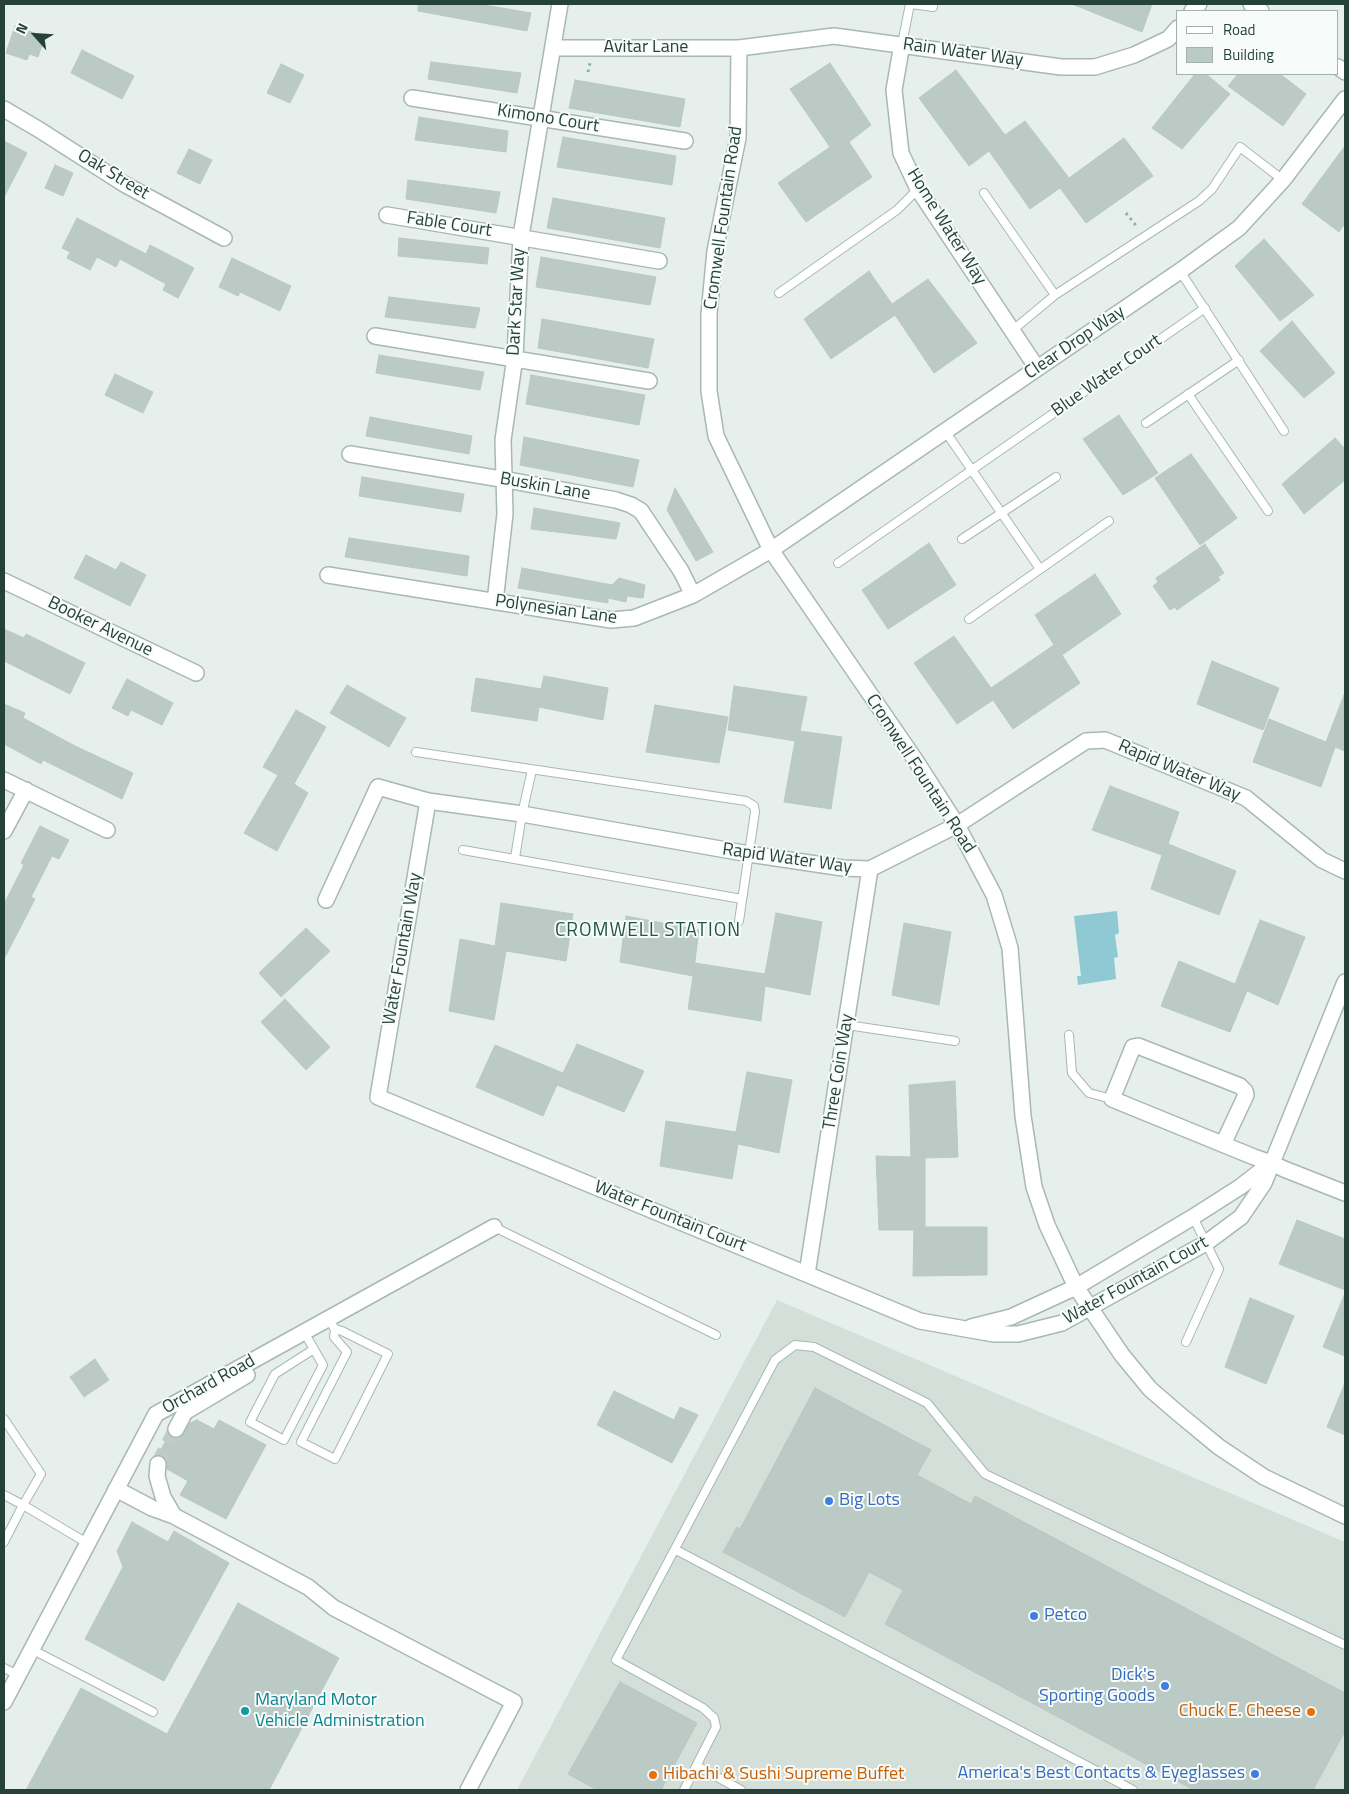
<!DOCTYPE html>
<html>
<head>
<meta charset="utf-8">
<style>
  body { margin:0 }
  #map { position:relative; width:1349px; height:1794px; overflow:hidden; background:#e6efeb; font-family:"Titillium Web",sans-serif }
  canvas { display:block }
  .frame { position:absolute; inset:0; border:5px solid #24423a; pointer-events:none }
  .legend { position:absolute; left:1176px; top:10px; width:162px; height:65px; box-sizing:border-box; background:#f7fbf9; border:1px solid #a3b1ad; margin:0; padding:6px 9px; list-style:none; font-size:15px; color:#24423a }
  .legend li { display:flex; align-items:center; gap:10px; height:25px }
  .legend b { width:25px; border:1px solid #a3b1ad }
  .north { position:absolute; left:10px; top:10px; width:50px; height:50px; -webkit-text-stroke:4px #f7fbf9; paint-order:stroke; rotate:296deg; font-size:14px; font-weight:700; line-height:20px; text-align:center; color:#24423a }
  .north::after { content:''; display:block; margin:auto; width:18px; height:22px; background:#24423a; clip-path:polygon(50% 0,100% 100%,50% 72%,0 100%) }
</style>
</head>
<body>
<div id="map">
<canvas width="1349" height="1794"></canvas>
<div class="frame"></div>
<ul class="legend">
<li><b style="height:6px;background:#fff"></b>Road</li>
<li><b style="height:14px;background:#bbcac4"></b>Building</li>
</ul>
<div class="north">N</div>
</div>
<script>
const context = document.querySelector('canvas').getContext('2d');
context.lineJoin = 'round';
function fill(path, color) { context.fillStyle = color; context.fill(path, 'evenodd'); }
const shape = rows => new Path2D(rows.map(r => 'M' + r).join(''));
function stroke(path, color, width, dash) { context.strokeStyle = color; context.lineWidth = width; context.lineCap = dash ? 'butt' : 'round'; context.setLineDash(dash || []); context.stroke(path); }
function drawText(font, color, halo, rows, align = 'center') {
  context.font = font + ' "Titillium Web",sans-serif'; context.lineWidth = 4; context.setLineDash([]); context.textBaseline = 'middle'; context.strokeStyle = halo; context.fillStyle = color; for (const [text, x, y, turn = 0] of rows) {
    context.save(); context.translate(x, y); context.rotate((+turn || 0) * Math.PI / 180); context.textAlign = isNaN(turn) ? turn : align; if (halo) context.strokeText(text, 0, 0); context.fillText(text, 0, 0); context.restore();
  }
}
fill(shape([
  [777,1300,1345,1542,1345,1790,517,1790]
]), '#d4dfda');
fill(shape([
  [1117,911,1119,933,1115,935,1118,957,1114,958,1116,979,1078,985,1077,976,1081,976,1074,916]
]), '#8ec9d4');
const building = shape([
  [418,4,478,4,531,13,527,31,418,11,418,4],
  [1072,4,1152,4,1142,32,1072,4],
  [15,26,45,37,38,57,29,54,27,60,6,53,15,26],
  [82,50,134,76,122,99,71,73,82,50],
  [431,62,521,73,517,93,428,79,431,62],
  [830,63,871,125,849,142,872,177,806,222,778,183,830,147,790,89,830,63],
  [281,64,304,75,290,103,267,93,281,64],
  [956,70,1005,135,1025,121,1069,178,1124,138,1153,176,1086,223,1060,188,1030,209,989,151,969,166,919,98,956,70],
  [1195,74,1206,74,1230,94,1182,149,1152,128,1195,74],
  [1238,74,1280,74,1306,94,1283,126,1228,86,1238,74],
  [575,80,685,99,680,127,569,108,575,80],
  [419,117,508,131,506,152,415,140,419,117],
  [563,137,676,156,672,185,557,167,563,137],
  [4,141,27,153,4,197,4,141],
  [1345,146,1345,223,1339,232,1302,204,1345,146],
  [189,149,212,160,200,184,177,173,189,149],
  [55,165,73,173,63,196,45,188,55,165],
  [408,180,500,192,496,213,406,199,408,180],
  [553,198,665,218,660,248,547,228,553,198],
  [77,218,146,254,150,245,194,268,178,298,163,290,166,284,120,259,116,267,97,257,90,270,67,258,70,252,62,248,77,218],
  [399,238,489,248,487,264,398,256,399,238],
  [1264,239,1314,295,1280,321,1235,266,1264,239],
  [541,257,656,277,650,305,536,287,541,257],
  [232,258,291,286,280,311,240,292,238,296,219,287,232,258],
  [869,271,892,304,928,279,977,343,934,373,895,315,831,359,804,319,869,271],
  [389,297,480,308,475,328,385,317,389,297],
  [542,319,654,339,648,368,538,348,542,319],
  [1292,321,1335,373,1304,398,1260,351,1292,321],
  [379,355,484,372,480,390,376,373,379,355],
  [115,374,153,392,143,413,105,395,115,374],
  [531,375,645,395,639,425,526,404,531,375],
  [1119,415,1158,473,1123,495,1083,439,1119,415],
  [370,417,472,436,469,454,366,436,370,417],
  [524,437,639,460,633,487,520,465,524,437],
  [1335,438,1345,449,1345,480,1304,514,1282,484,1335,438],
  [1191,454,1237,518,1200,545,1155,478,1191,454],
  [362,477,464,494,461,512,359,496,362,477],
  [675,488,713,552,696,561,667,510,675,488],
  [534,508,620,523,616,539,531,529,534,508],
  [349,538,469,556,467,576,345,557,349,538],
  [929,543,956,585,888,629,862,590,929,543],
  [1205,544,1224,573,1218,577,1220,580,1177,610,1175,607,1170,610,1153,586,1158,582,1156,578,1205,544],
  [86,555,116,570,121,562,146,575,130,606,74,578,86,555],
  [522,568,612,585,619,578,645,585,643,598,627,596,626,602,608,598,608,603,518,588,522,568],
  [1095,574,1121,614,1062,655,1080,683,1013,729,993,700,957,724,914,663,954,636,991,688,1054,645,1035,615,1095,574],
  [4,629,24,638,26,634,85,663,70,694,4,661,4,629],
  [1212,661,1279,688,1263,730,1197,704,1212,661],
  [544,676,608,688,603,720,539,707,537,721,471,711,476,678,541,689,544,676],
  [127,679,173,703,162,725,131,710,128,716,112,708,127,679],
  [347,685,406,718,389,747,330,713,347,685],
  [734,686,807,697,800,731,842,737,831,809,784,802,795,741,728,730,734,686],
  [1344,695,1345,751,1335,747,1321,787,1253,762,1269,719,1326,742,1344,695],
  [4,704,25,713,23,718,75,746,133,773,122,799,43,760,41,764,4,744,4,704],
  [655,705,728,717,719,763,646,752,655,705],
  [296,710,326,727,294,784,308,793,277,851,244,833,278,775,263,767,296,710],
  [1110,786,1179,812,1168,844,1236,871,1219,915,1151,889,1162,855,1092,830,1110,786],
  [40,826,69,840,59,859,52,856,31,897,35,899,4,959,4,904,24,865,21,863,40,826],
  [501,903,573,914,566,961,506,951,494,1020,449,1011,460,939,495,946,501,903],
  [776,913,822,922,810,995,765,986,761,1021,688,1009,695,963,765,974,776,913],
  [626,916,699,930,693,976,620,962,626,916],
  [1260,920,1305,937,1278,1005,1247,991,1230,1032,1161,1006,1179,961,1235,984,1260,920],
  [904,923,951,932,939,1005,892,995,904,923],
  [306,928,330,951,281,997,259,973,306,928],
  [285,999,330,1047,306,1070,261,1022,285,999],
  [577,1044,644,1071,624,1112,557,1085,543,1116,476,1087,495,1045,563,1073,577,1044],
  [747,1072,792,1080,779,1153,738,1144,732,1179,660,1166,666,1121,736,1132,747,1072],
  [955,1081,958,1157,925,1158,925,1227,987,1227,987,1275,913,1276,914,1230,879,1230,876,1156,911,1157,909,1085,955,1081],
  [1297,1220,1345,1239,1345,1290,1279,1264,1297,1220],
  [1345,1293,1345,1356,1323,1347,1345,1293],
  [1250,1298,1294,1316,1266,1384,1225,1367,1250,1298],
  [95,1359,109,1380,84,1397,70,1377,95,1359],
  [1345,1383,1345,1435,1327,1427,1345,1383],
  [815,1388,931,1450,917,1475,971,1504,975,1496,1345,1693,1345,1731,1313,1790,1194,1790,885,1624,903,1590,869,1572,845,1617,723,1552,737,1527,740,1529,815,1388],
  [614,1391,674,1420,680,1407,698,1415,672,1463,597,1425,614,1391],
  [197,1420,214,1429,219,1420,266,1445,226,1519,180,1495,188,1481,167,1469,166,1460,158,1455,169,1435,176,1438,181,1437,190,1423,197,1420],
  [132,1522,168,1542,174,1531,229,1563,164,1681,85,1639,123,1567,117,1551,132,1522],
  [238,1603,339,1658,269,1790,26,1790,81,1688,167,1734,238,1603],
  [620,1682,697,1723,661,1790,597,1790,568,1774,620,1682]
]);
fill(building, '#bbcac4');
stroke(building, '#b8c9c2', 1);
stroke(shape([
  [158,1464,176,1429]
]), '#bfccc8', 15, [15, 8]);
const service = shape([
  [911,4,933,7],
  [902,44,910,4],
  [984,193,1055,295],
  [1180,271,1284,431],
  [779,293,897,210,918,189],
  [1013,330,1055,295,1199,201,1212,189,1240,147,1283,180],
  [1188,394,1268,511],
  [1146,423,1239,360],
  [945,431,1040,569],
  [962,539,1056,477],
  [838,563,1205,308],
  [969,619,1109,521],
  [416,752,746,801,754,806,755,812,739,921],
  [463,850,742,899],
  [515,858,522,814,532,770],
  [847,1025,955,1041],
  [1069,1035,1072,1073,1089,1093,1112,1099],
  [494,1227,716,1335],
  [328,1319,335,1329,334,1337,347,1352,301,1442,335,1459,388,1354,342,1331,335,1329],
  [304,1332,323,1365,284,1440,250,1422,275,1374,314,1349],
  [1186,1342,1219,1269,1193,1217],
  [4,1419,41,1474,23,1505,87,1543],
  [4,1495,23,1505,4,1542],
  [676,1550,1133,1790],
  [31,1649,153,1712],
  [4,1668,18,1675],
  [697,1766,741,1790],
  [684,1790,716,1727,714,1718,703,1708,616,1660,775,1360,795,1345,814,1347,927,1403,985,1474,1345,1645]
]);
const minor = shape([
  [1251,4,1261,11],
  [1192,11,1199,4],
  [902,44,894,90,901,153,918,189,1037,368],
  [553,48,739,48,834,36,1061,67,1095,67,1134,55,1168,39,1178,28],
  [739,48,738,138,715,251,709,314,709,391,716,436,771,550,916,761,957,825,994,895,1010,948,1023,1116,1034,1187,1047,1225,1076,1287,1122,1355,1150,1389,1179,1414,1219,1447,1264,1477,1345,1516],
  [1338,67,1345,72],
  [412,98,685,141],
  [4,109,38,129,124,184,224,238],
  [387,215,659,261],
  [375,336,649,381],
  [350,454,513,481,616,500,631,505,641,511,681,571,693,595],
  [328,575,611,620,634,618,693,595,771,550,1180,271,1239,228,1283,180,1345,99],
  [4,581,196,673],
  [495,602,505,514,503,440,515,357,521,236,560,4],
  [4,780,107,830],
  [428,801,378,1097,920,1321,994,1334,1018,1334,1062,1323,1206,1243,1241,1217,1264,1183,1345,982],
  [4,831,26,790],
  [326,900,378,787,428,801,522,814,749,854,843,868,870,869,957,825,1086,741,1105,740,1246,798,1322,860,1345,871],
  [1223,1144,1246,1095,1245,1091,1240,1086,1138,1046,1133,1047,1112,1099,1254,1157,1271,1163,1284,1169,1345,1193],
  [807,1274,870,869],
  [971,1327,1011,1317,1076,1287,1193,1217,1240,1187,1271,1163],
  [176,1429,185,1412,247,1375],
  [158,1464,157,1476,163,1497,174,1516],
  [116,1489,152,1508,174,1516,308,1587,334,1608,514,1702,468,1790],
  [4,1702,156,1414,494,1227]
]);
stroke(service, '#a8b8b2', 10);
stroke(minor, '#a8b8b2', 18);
stroke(shape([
  [588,72,590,63],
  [1126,213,1138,228]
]), '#86b3a5', 3, [2.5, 4]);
stroke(service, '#fff', 8);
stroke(minor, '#fff', 15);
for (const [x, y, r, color] of [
  [829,1501,5,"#3f7fe0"],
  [1034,1616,5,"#3f7fe0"],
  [1165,1686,5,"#3f7fe0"],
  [245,1711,5,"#0f9aa8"],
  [1311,1712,5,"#e8710a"],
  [1255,1774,5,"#3f7fe0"],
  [653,1775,5,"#e8710a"]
]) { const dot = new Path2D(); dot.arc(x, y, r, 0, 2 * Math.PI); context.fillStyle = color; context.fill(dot); stroke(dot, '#f7fbf9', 2); }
drawText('18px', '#24423a', '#f7fbf9', [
  ["Avitar Lane",646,48],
  ["Rain Water Way",963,53,8],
  ["Kimono Court",548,119,9],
  ["Oak Street",113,175,31],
  ["Cromwell Fountain Road",724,218,-82],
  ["Fable Court",449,225,9],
  ["Home Water Way",946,227,58],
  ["Dark Star Way",517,302,-87],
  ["Clear Drop Way",1075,343,-34],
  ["Blue Water Court",1107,376,-35],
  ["Buskin Lane",545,487,10],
  ["Polynesian Lane",556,610,8],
  ["Booker Avenue",100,627,26],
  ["Rapid Water Way",1179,771,23],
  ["Cromwell Fountain Road",920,774,57],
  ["Rapid Water Way",787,859,8],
  ["Water Fountain Way",403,949,-80],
  ["Three Coin Way",839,1072,-81],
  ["Water Fountain Court",670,1217,22],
  ["Water Fountain Court",1136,1281,-29],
  ["Orchard Road",209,1385,-29]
]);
drawText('18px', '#366cbe', '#f7fbf9', [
  ["Big Lots",839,1501],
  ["Petco",1044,1616],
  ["Dick's",1155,1676,"right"],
  ["Sporting Goods",1155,1697,"right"],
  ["America's Best Contacts & Eyeglasses",1245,1774,"right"]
], 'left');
drawText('18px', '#0d838f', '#f7fbf9', [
  ["Maryland Motor",255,1701],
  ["Vehicle Administration",255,1722]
], 'left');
drawText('18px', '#c56008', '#f7fbf9', [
  ["Chuck E. Cheese",1301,1712],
  ["Hibachi & Sushi Supreme Buffet",663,1775,"left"]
], 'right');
context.letterSpacing = '1px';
drawText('19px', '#1f5548', '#f7fbf9', [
  ["CROMWELL STATION",648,931]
]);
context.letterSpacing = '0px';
</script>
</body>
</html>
